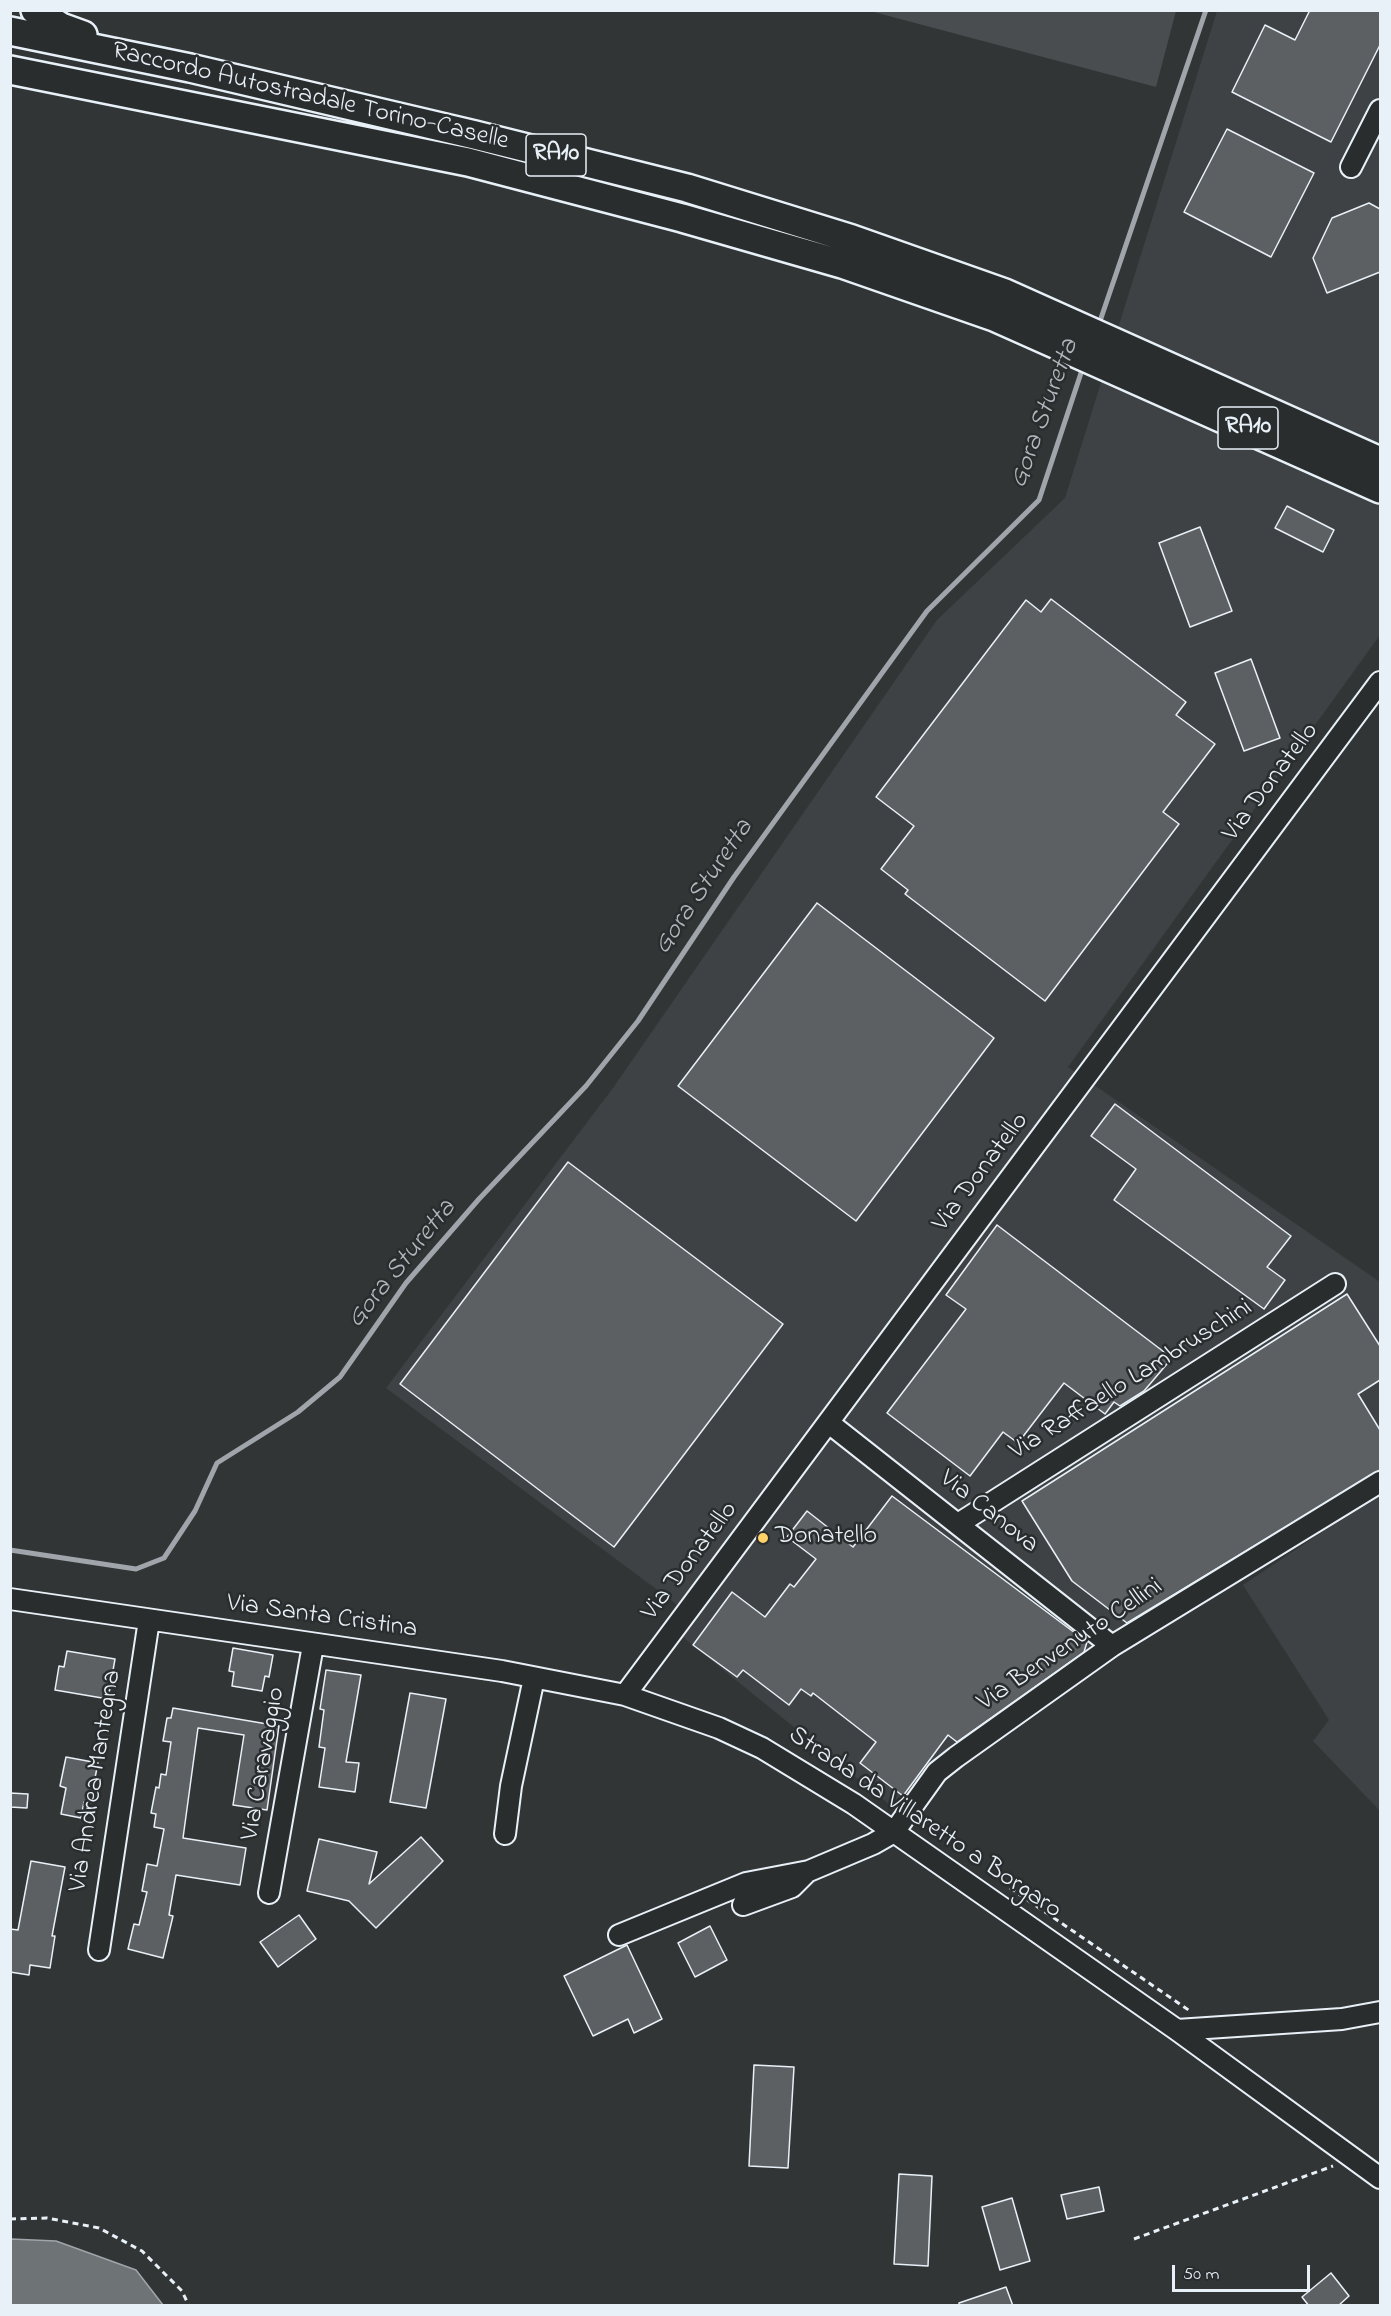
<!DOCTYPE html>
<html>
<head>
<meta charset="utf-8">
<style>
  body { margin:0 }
  #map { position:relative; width:1391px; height:2316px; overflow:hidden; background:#323536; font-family:"Indie Flower",sans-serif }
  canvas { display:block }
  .frame { position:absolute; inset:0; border:12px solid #e8f1f8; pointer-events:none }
  .scale { position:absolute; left:1172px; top:2265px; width:138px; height:27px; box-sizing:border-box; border:3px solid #e8f1f8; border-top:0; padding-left:8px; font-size:18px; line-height:21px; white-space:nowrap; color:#e8f1f8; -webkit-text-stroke:4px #2a2d2e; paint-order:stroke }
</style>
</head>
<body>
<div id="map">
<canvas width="1391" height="2316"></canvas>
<div class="frame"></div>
<div class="scale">50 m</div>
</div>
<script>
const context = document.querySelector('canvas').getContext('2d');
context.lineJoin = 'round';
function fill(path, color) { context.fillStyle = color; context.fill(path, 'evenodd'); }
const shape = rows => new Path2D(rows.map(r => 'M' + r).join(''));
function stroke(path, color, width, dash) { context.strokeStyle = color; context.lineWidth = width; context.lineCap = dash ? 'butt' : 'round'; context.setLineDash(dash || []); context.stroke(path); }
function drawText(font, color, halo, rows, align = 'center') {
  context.font = font + ' "Indie Flower",sans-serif'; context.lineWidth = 5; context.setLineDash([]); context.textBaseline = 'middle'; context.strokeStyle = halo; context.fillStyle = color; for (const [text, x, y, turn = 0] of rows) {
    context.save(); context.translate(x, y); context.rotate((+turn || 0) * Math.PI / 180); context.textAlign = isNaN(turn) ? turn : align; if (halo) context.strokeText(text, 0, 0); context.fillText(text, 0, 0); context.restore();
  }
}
fill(shape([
  [1217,11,1380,11,1380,635,1068,1067,1380,1282,1380,1486,937,1772,905,1817,674,1630,687,1612,386,1388,613,1088,937,620,1065,498],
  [1380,1493,1380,1811,1313,1741,1329,1720,1243,1585]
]), '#3f4244');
fill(shape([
  [870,11,1176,11,1156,87]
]), '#494d4f');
const water = shape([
  [11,2239,56,2241,136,2270,163,2305,11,2305,11,2239]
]);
fill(water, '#6e7376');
stroke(water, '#9fa5aa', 1.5);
stroke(shape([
  [1098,327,1206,10],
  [10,1550,136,1569,164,1558,195,1511,217,1463,298,1412,340,1377,406,1283,479,1199,586,1086,638,1021,734,877,927,611,1039,500,1083,367]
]), '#9fa5aa', 5);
const building = shape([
  [1310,10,1380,10,1380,45,1331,142,1232,92,1265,25,1295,40,1310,10],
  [1227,129,1314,173,1271,257,1184,212,1227,129],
  [1369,203,1380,209,1380,272,1327,293,1313,258,1332,218,1369,203],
  [1287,506,1334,530,1323,552,1275,528,1287,506],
  [1200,527,1232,611,1190,627,1159,543,1200,527],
  [1051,599,1186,702,1176,715,1215,744,1163,812,1179,824,1045,1001,905,894,908,890,881,869,914,826,876,797,1026,600,1041,612,1051,599],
  [1251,659,1280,738,1244,751,1215,673,1251,659],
  [817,903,994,1038,856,1221,678,1086,817,903],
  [1115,1104,1291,1236,1267,1267,1285,1280,1264,1309,1114,1200,1136,1169,1091,1136,1115,1104],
  [568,1162,783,1324,614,1547,400,1384,568,1162],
  [997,1225,1172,1358,1144,1391,1120,1406,1114,1402,1105,1414,1064,1383,1018,1443,1003,1432,970,1476,887,1413,966,1309,946,1295,997,1225],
  [1347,1294,1380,1346,1380,1380,1358,1394,1380,1430,1380,1470,1127,1623,1072,1581,1022,1501,1347,1294],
  [892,1496,1087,1642,1084,1652,957,1742,948,1735,903,1796,860,1763,876,1742,813,1693,811,1696,801,1689,789,1705,743,1670,737,1677,693,1645,732,1592,765,1617,790,1584,794,1587,816,1559,787,1537,807,1511,853,1547,892,1496],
  [233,1648,273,1655,269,1677,265,1676,262,1691,232,1686,234,1672,229,1671,233,1648],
  [67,1651,115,1659,108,1699,55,1690,59,1666,64,1667,67,1651],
  [326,1670,361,1675,346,1762,359,1763,355,1792,319,1787,325,1748,319,1747,324,1710,320,1709,326,1670],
  [410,1693,446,1699,426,1808,390,1802,410,1693],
  [173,1708,279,1726,267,1810,233,1805,244,1735,198,1728,183,1838,246,1848,240,1885,176,1875,169,1915,173,1916,163,1958,128,1949,134,1924,139,1925,147,1892,142,1891,147,1864,157,1866,164,1829,154,1827,156,1814,151,1813,156,1787,159,1788,161,1774,166,1775,171,1742,163,1741,167,1718,171,1718,173,1708],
  [66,1757,98,1763,90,1803,84,1802,81,1818,61,1814,66,1788,60,1786,66,1757],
  [10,1793,28,1794,27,1808,10,1807,10,1793],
  [421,1837,443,1861,376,1928,349,1901,307,1891,319,1839,377,1852,369,1884,421,1837],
  [31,1861,65,1867,52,1936,55,1936,50,1968,30,1965,29,1975,10,1972,10,1929,18,1930,31,1861],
  [299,1915,316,1939,278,1967,260,1942,299,1915],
  [710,1926,727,1960,695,1977,678,1943,710,1926],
  [627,1945,662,2019,634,2033,628,2019,593,2036,564,1976,627,1945],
  [754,2065,794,2067,788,2168,749,2166,754,2065],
  [899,2174,932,2176,928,2266,894,2264,899,2174],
  [1099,2187,1104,2211,1067,2219,1061,2195,1099,2187],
  [1012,2198,1030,2261,1000,2270,982,2207,1012,2198],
  [1331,2273,1349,2296,1338,2306,1309,2306,1302,2297,1331,2273],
  [1006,2287,1013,2306,959,2306,959,2303,1006,2287]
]);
fill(building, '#5c6063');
stroke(building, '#e8f1f8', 1.5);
const minor = shape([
  [1351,167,1380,110],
  [829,1423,1112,1646],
  [958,1524,1335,1284],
  [10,1599,502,1671,625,1695,719,1728,762,1748,854,1804,1177,2030,1380,2178],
  [625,1695,1380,682],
  [505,1834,511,1786,534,1678],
  [269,1893,313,1645],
  [743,1905,792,1887,806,1873],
  [619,1935,746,1883,809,1871,873,1844,894,1832,937,1772,956,1757,1112,1646,1380,1482],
  [99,1950,149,1620],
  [1177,2030,1342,2019,1380,2012]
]);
const highway = shape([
  [35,10,61,27,83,35],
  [10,31,190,68,475,135,687,188,852,239,1005,293,1380,461],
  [10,70,468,162,682,218,842,264,994,317,1380,489]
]);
stroke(minor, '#e8f1f8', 24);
stroke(highway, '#e8f1f8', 32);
stroke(shape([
  [1010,1888,1190,2011],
  [10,2219,47,2218,99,2228,142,2251,182,2291,189,2306],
  [1134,2239,1333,2166]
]), '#e8f1f8', 3, [6, 4.5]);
stroke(minor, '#2a2d2e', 20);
stroke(highway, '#2a2d2e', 27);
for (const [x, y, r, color] of [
  [763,1538,6,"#ffd166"]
]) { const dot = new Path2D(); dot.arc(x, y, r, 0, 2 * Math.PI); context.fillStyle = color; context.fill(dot); stroke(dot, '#2a2d2e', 2); }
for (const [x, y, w] of [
  [556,155,60],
  [1248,428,60]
]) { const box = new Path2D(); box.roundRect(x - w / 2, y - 21, w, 42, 4.5); context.fillStyle = '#2a2d2e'; context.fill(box); stroke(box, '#e8f1f8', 1.5); }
drawText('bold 24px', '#e8f1f8', null, [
  ["RA10",556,155],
  ["RA10",1248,428]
]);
drawText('26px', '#e8f1f8', '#2a2d2e', [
  ["Raccordo Autostradale Torino-Caselle",310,98,13],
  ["Via Donatello",1272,783,-53],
  ["Via Donatello",982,1173,-53],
  ["Via Raffaello Lambruschini",1132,1381,-32],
  ["Via Canova",988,1513,38],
  ["Via Donatello",691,1562,-53],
  ["Via Santa Cristina",322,1618,8],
  ["Via Benvenuto Cellini",1071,1646,-34],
  ["Via Caravaggio",265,1764,-80],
  ["Via Andrea Mantegna",97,1781,-81],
  ["Strada da Villaretto a Borgaro",924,1824,34]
]);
drawText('26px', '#e8f1f8', '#2a2d2e', [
  ["Donatello",775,1538]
], 'left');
drawText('italic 27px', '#b1b8be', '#2a2d2e', [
  ["Gora Sturetta",1046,414,-70],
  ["Gora Sturetta",705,888,-56],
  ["Gora Sturetta",403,1265,-51]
]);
</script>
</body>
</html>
